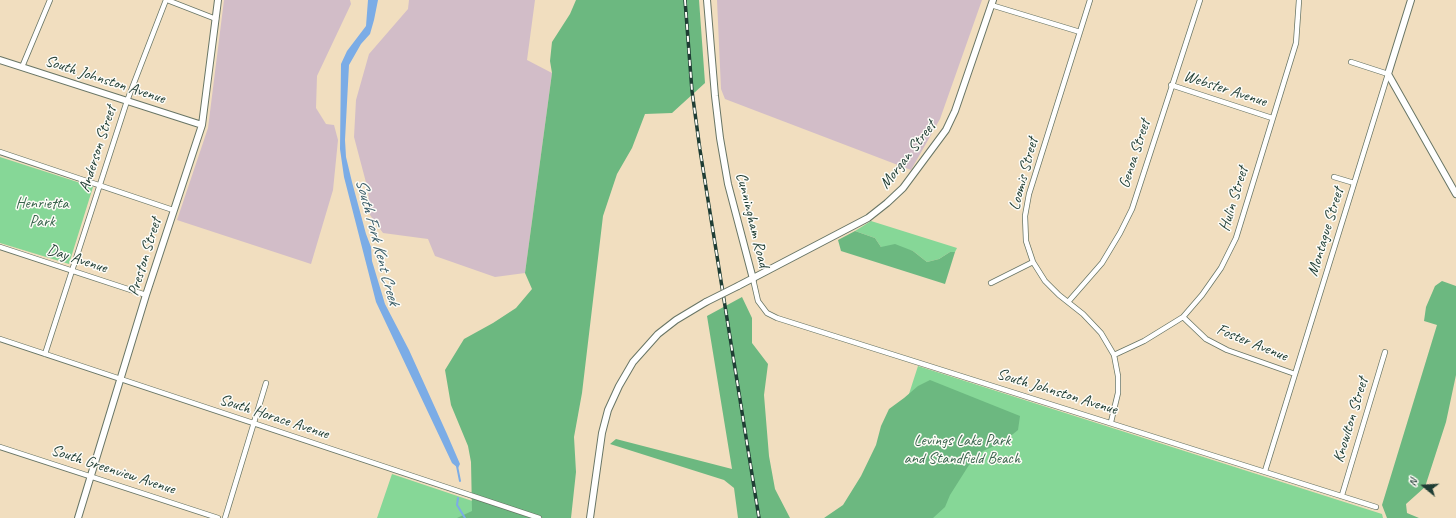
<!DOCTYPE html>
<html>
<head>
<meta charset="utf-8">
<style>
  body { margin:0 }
  #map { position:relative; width:1456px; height:518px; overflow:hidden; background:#f1debf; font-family:Caveat,sans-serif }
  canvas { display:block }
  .north { position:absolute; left:1404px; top:466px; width:40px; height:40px; -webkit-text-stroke:3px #fdfcf7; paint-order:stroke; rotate:288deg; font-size:11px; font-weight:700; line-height:16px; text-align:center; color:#1f3d34 }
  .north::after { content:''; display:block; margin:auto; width:14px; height:18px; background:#1f3d34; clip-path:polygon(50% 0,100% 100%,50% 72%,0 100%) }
</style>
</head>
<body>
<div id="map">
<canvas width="1456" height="518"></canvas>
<div class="north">N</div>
</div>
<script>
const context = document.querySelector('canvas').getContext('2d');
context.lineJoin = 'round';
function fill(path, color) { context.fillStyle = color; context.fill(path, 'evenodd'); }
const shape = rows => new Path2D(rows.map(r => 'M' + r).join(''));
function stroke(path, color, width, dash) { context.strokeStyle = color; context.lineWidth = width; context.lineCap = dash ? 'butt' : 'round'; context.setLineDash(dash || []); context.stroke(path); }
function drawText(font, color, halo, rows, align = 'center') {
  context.font = font + ' Caveat,sans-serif'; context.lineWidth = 3; context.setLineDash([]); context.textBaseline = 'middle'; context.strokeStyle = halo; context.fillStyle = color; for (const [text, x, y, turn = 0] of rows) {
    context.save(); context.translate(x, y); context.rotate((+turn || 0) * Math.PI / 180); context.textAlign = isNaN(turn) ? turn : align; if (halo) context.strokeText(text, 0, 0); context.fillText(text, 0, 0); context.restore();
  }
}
fill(shape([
  [224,0,350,0,351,4,317,76,316,108,326,124,334,125,338,140,333,190,311,264,177,220,208,128],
  [409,0,535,0,527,60,552,73,525,273,495,277,435,256,428,239,383,233,370,215,368,190,354,137,356,100,369,54,408,9],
  [717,0,982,0,940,119,911,170,725,99,721,89]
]), '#d2bdc8');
fill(shape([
  [0,157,93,187,69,264,0,243],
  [871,221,957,248,955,252,950,252,939,259,927,262,913,251,881,247,875,238,855,231],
  [918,366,1382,514,1383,518,869,518],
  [392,474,523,518,377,518]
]), '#86d797');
fill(shape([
  [576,0,699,0,705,83,672,113,645,114,632,148,617,174,603,216,582,393,574,437,576,472,571,518,457,518,472,511,471,462,468,446,451,405,445,370,464,339,493,323,516,308,532,289,525,273,552,73,550,61,552,42,570,14],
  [855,231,875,238,881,247,895,244,913,251,927,262,939,259,950,252,955,252,945,284,841,251,838,240],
  [1442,281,1456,286,1456,375,1446,422,1425,487,1406,504,1407,513,1419,518,1387,518,1382,505,1437,325,1424,321,1426,307,1435,286],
  [742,297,752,318,752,343,768,364,764,395,769,456,775,489,790,518,738,518,734,488,724,480,610,444,616,439,732,469,707,316],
  [930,380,1020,416,1018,430,1003,442,983,451,969,465,950,495,945,507,933,518,824,518,843,505,861,476,876,445,881,426,889,409,904,398,918,386]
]), '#6cb880');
fill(shape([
  [368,0,378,0,374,20,370,34,361,44,349,65,345,140,346,157,352,182,366,234,371,247,372,261,385,304,409,350,447,434,460,464,458,468,452,463,376,302,344,177,340,149,341,64,347,51,366,26]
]), '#7bace6');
stroke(shape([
  [457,466,460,481],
  [458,498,457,505,465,518]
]), '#7bace6', 2);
const street = shape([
  [167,0,216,19],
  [1090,0,1029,194,1025,216,1026,241,1033,262,1045,281,1059,295,1083,314,1101,333,1114,355,1118,376,1118,393,1111,422],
  [991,5,1080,32],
  [22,67,50,0],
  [1171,85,1272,118],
  [0,152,173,210],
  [1334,177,1354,183],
  [0,247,146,295],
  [753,279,758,301,767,313,777,318,1376,507],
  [991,283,1033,262],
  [1068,302,1102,263,1120,233,1132,209,1200,0],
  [1183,317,1206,339,1227,350,1295,374],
  [0,339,539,518],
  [45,354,127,101,166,0],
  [1114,355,1144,341,1183,317,1202,295,1221,268,1236,238,1296,43,1299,0],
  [0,447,218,518],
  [1265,471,1388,74,1351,62],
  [1342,495,1385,352],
  [225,518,266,383]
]);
const secondary = shape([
  [707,0,715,96,720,138,728,184,753,279],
  [1411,0,1388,74,1456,194],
  [0,60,202,125],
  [738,286,868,218,887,203,903,188,946,130,955,111,993,0],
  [78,518,146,295,202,125,218,0],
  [590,518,602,433,608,410,619,386,633,362,658,334,676,320,706,302]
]);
stroke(street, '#687565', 6);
stroke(secondary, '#687565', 8);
stroke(street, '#fff', 4.5);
stroke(secondary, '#fff', 6);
const rail = shape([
  [685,0,692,91,700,150,759,518]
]);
stroke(rail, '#1f3d34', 3.5);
stroke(rail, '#fdfcf7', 2, [6]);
const secondaryBridge = shape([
  [706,302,738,286]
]);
stroke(secondaryBridge, '#687565', 8, []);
stroke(secondaryBridge, '#fff', 6);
drawText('16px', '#1f3d34', '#fdfcf7', [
  ["South Johnston Avenue",105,80,18],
  ["Webster Avenue",1225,89,18],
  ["Anderson Street",98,149,-72],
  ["Genoa Street",1135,154,-72],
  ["Morgan Street",908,155,-52],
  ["Loomis Street",1024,174,-75],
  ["Hulin Street",1234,199,-73],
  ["Cunningham Road",752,220,76],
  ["Montague Street",1326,232,-73],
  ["Preston Street",145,257,-73],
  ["Day Avenue",77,259,18],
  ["Foster Avenue",1252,343,22],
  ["South Johnston Avenue",1057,392,17],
  ["South Horace Avenue",274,417,18],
  ["Knowlton Street",1351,420,-73],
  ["South Greenview Avenue",113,470,18]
]);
drawText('16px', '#39644d', '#fdfcf7', [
  ["Henrietta",42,204],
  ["Park",42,222],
  ["Levings Lake Park",962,441],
  ["and Standfield Beach",962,459]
]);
drawText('italic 17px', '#3b5e69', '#fdfcf7', [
  ["South Fork Kent Creek",377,242,75]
]);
</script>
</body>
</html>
